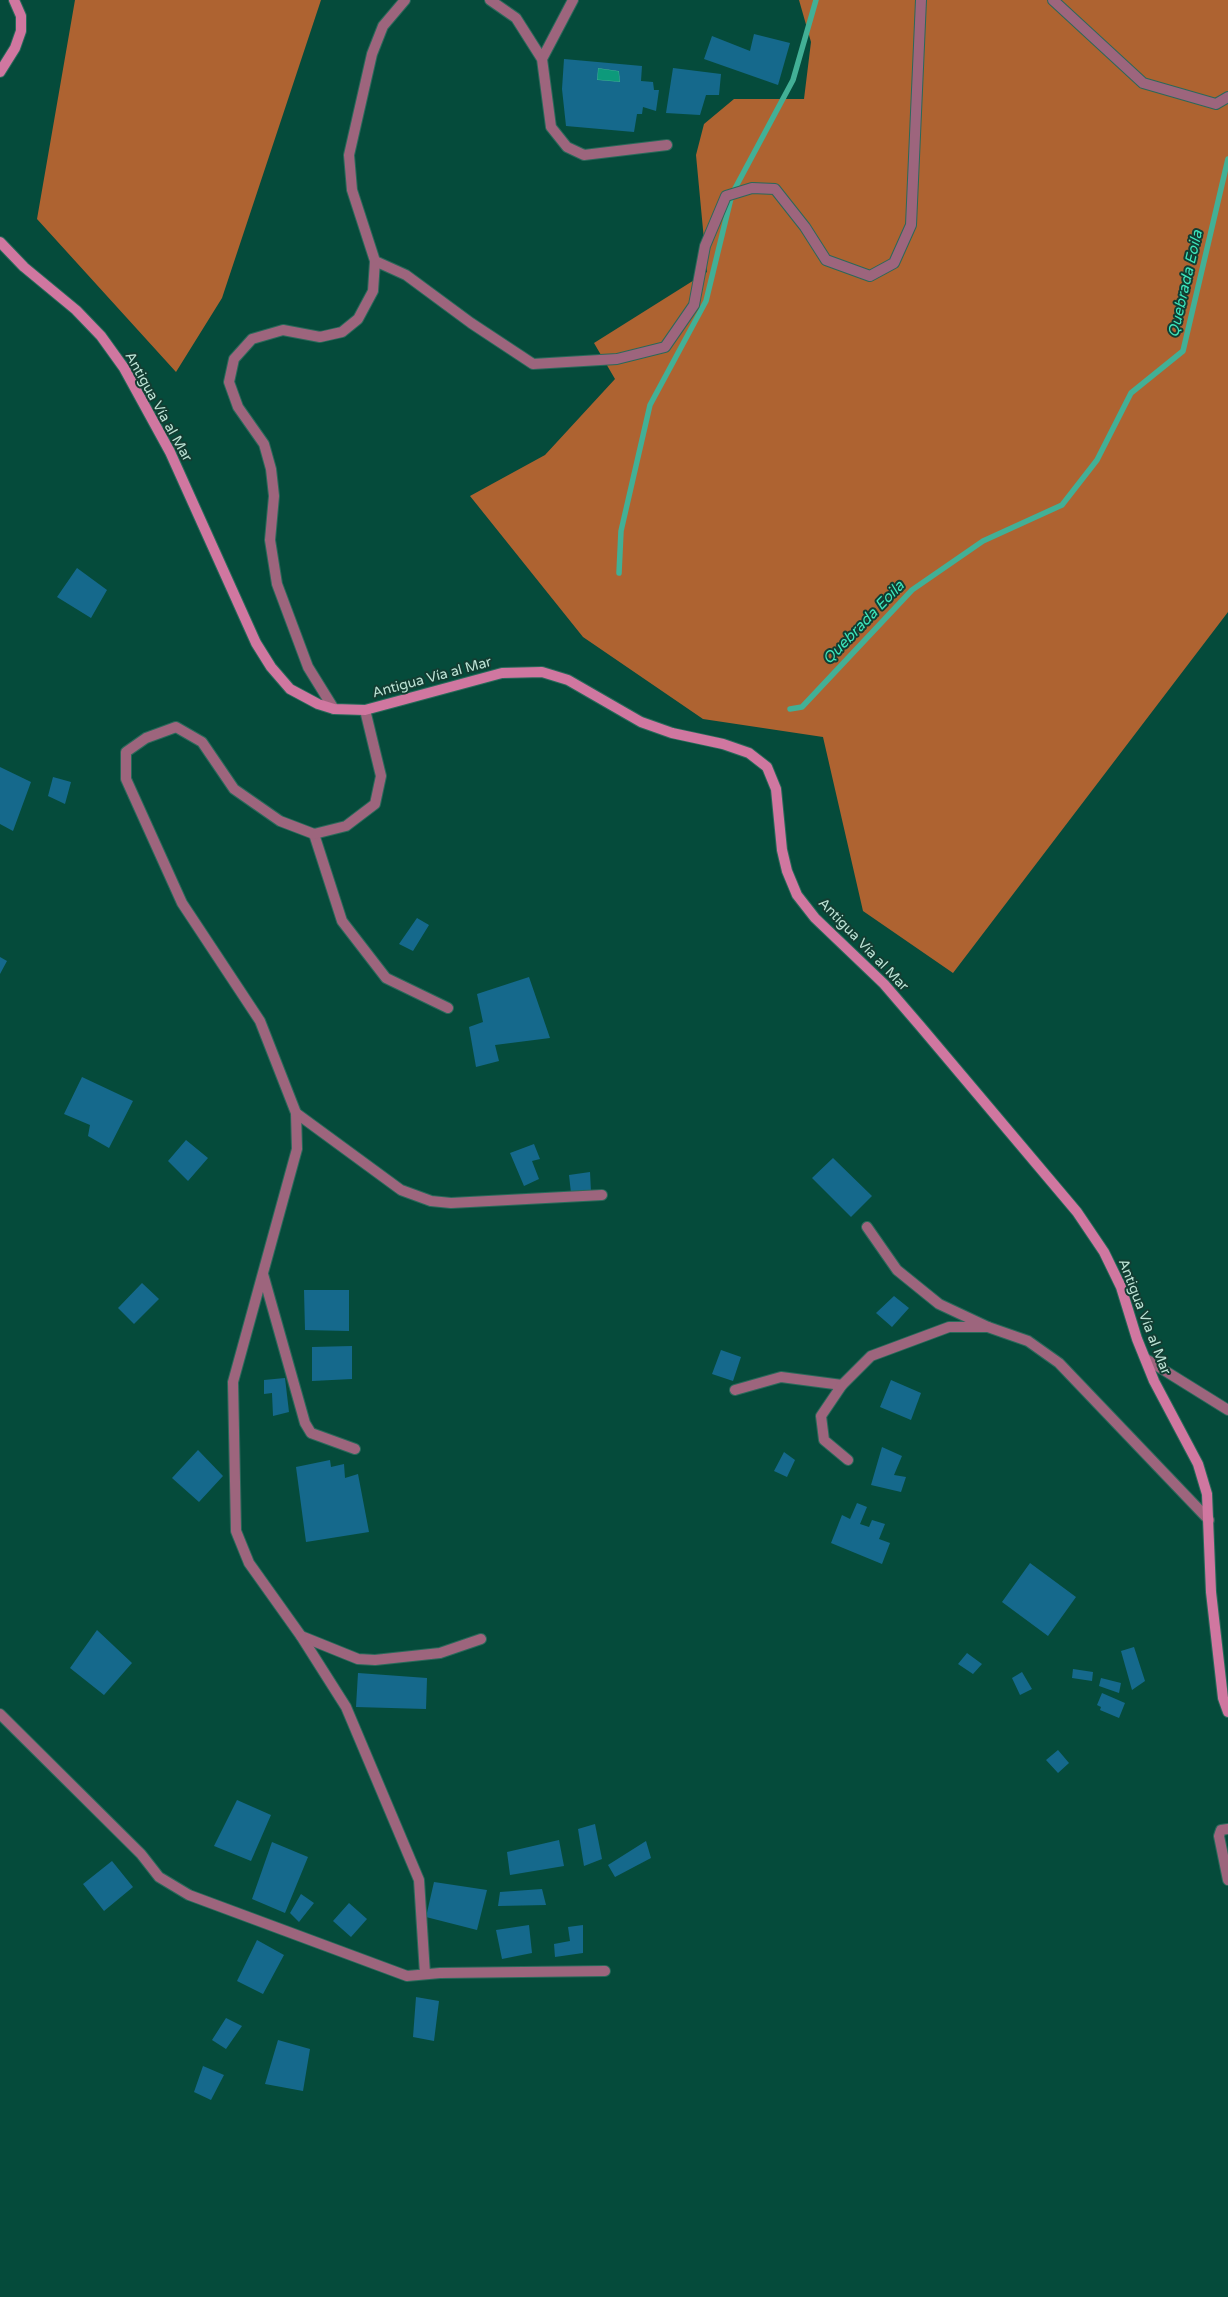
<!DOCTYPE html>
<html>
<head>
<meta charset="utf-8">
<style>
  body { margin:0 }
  canvas { display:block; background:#054b3b }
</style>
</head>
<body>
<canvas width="1228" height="2297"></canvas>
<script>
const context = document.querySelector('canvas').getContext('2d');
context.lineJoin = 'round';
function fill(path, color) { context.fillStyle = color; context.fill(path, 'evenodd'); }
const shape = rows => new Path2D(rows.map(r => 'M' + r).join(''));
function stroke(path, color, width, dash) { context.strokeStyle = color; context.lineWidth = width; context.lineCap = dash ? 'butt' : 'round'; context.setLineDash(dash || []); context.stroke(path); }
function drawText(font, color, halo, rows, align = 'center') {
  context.font = font + ' "Varela Round",sans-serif'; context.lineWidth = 4; context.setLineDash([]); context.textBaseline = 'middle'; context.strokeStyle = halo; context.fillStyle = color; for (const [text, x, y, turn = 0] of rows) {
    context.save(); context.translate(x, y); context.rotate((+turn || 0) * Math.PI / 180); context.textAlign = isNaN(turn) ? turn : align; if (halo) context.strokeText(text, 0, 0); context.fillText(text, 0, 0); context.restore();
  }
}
fill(shape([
  [75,0,321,0,222,298,176,372,37,219],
  [799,0,1228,0,1228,612,953,973,863,911,823,737,703,719,583,637,470,496,545,455,615,379,594,343,707,272,696,155,704,124,734,99,804,99,811,42]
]), '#ae6331');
const water = shape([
  [598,68,619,71,620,82,597,80,598,68]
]);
fill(water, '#0d9a7b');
stroke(water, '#42b096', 1);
stroke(shape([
  [619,573,621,531,650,405,706,301,732,194,793,80,816,0],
  [790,709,802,707,912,590,983,541,1062,505,1097,460,1131,393,1183,351,1228,159]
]), '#42b096', 5.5);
fill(shape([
  [754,34,790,43,778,85,704,59,712,36,750,51],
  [564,59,642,66,641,81,653,82,654,90,659,90,656,111,643,107,642,114,637,114,634,132,566,126,562,89],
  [598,68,619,71,620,82,597,80],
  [673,68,721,74,719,95,706,95,700,115,666,113],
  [77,568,107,590,91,618,57,597],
  [0,767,31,782,13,831,0,824],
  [53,777,71,782,65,804,48,796],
  [417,918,429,925,413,951,399,944],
  [0,957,7,961,0,974],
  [529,977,550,1038,495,1045,499,1061,476,1067,469,1027,483,1022,477,994],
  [82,1077,133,1101,109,1148,88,1136,90,1125,64,1114],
  [186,1140,208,1158,188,1181,168,1161],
  [534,1144,540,1159,532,1161,539,1179,524,1186,510,1153],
  [833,1158,872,1196,851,1217,812,1178],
  [590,1172,591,1192,571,1193,569,1175],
  [142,1283,159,1299,134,1324,118,1308],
  [304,1290,349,1290,349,1331,305,1330],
  [894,1296,909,1308,892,1327,876,1313],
  [352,1346,352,1379,312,1381,312,1347],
  [721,1350,741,1357,733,1381,712,1374],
  [285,1378,289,1412,273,1416,272,1393,264,1394,264,1380],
  [891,1380,921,1393,911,1420,880,1407],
  [882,1447,902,1456,894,1475,906,1477,901,1492,871,1485],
  [198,1450,223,1476,199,1502,172,1478],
  [784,1452,795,1460,787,1477,774,1471],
  [330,1460,331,1467,344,1464,345,1478,358,1474,369,1532,306,1542,296,1467],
  [857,1503,867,1507,860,1524,869,1527,872,1520,885,1524,879,1539,890,1543,882,1564,831,1543,842,1515,850,1519],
  [1030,1563,1076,1597,1048,1636,1002,1602],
  [97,1630,132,1663,104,1695,70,1668],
  [1134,1647,1145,1681,1132,1690,1121,1651],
  [967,1653,982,1664,973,1674,958,1664],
  [1073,1669,1093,1672,1092,1681,1072,1678],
  [1022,1672,1032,1689,1020,1695,1012,1678],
  [358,1673,427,1678,426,1709,356,1707],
  [1101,1678,1121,1683,1119,1693,1099,1686],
  [1102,1693,1125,1703,1119,1718,1100,1710,1101,1707,1097,1705],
  [1058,1750,1069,1763,1058,1773,1046,1760],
  [237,1800,271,1815,251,1861,214,1846],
  [595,1824,602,1859,584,1866,578,1829],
  [559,1840,564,1866,510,1875,507,1852],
  [646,1841,651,1858,615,1877,608,1865],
  [272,1842,308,1857,285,1913,252,1899],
  [112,1861,133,1887,104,1911,83,1884],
  [434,1882,487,1890,477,1930,426,1917],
  [542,1889,546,1905,498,1906,500,1892],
  [301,1894,314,1903,299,1922,290,1913],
  [349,1903,367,1919,351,1937,333,1921],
  [529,1925,532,1953,502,1959,496,1930],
  [583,1925,583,1953,555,1957,554,1944,570,1941,568,1927],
  [257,1940,284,1955,263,1994,237,1981],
  [416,1997,439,2001,434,2041,413,2037],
  [226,2018,242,2026,226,2049,212,2040],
  [278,2040,310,2049,303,2091,265,2084],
  [203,2066,224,2075,211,2100,194,2092]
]), '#15698c');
const lane = shape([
  [490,0,516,18,542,59,551,127,567,147,584,155,667,145],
  [1053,0,1143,83,1216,104,1228,97],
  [542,59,573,0],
  [375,261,406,275,471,323,533,364,617,359,665,347,694,305,705,246,726,196,752,188,775,189,805,227,826,260,870,276,894,263,911,225,921,0],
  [334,709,308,667,277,584,270,540,274,496,271,469,264,444,238,407,229,382,234,359,252,339,283,330,320,337,342,332,358,319,373,291,375,261,352,190,349,155,372,54,383,26,405,0],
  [314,834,342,921,386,978,448,1008],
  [296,1113,401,1190,431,1201,451,1203,602,1195],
  [867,1227,897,1270,939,1304,988,1327],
  [735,1390,781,1377,842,1385],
  [301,1636,358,1659,375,1660,440,1653,481,1639],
  [1228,1829,1221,1830,1219,1836,1228,1880]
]);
const street = shape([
  [365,710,381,776,375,804,346,826,314,834,280,821,234,789,202,742,176,727,146,738,126,752,126,779,182,903,260,1021,296,1113,297,1149,233,1382,236,1531,249,1563,301,1636,346,1707,419,1880,425,1974],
  [263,1274,305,1423,311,1433,355,1449],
  [1146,1359,1228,1410],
  [848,1460,824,1440,821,1416,842,1385,871,1356,949,1327,988,1327,1028,1341,1059,1363,1209,1520],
  [0,1714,141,1854,159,1877,189,1895,407,1976,440,1973,605,1971]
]);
const secondary = shape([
  [0,72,15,48,21,31,21,16,14,0],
  [0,242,24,267,76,310,101,336,124,368,170,452,256,643,271,667,290,689,318,704,334,709,365,710,502,673,542,672,568,680,641,722,672,733,723,744,749,753,767,767,776,789,782,850,787,871,797,895,815,918,884,984,921,1027,1077,1212,1104,1252,1121,1287,1137,1339,1154,1381,1198,1464,1207,1494,1211,1592,1223,1698,1228,1712]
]);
stroke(lane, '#2a695a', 12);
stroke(street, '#2a695a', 12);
stroke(secondary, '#2a695a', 12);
stroke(lane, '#9d657d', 10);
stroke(street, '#9d657d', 10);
stroke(secondary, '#d077a0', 10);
drawText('14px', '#bce2d4', '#123d32', [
  ["Antigua Vía al Mar",158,407,61],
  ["Antigua Vía al Mar",432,678,-15],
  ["Antigua Vía al Mar",863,945,46],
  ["Antigua Vía al Mar",1144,1317,69]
]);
drawText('italic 15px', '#3de5bc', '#123d32', [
  ["Quebrada Eoila",1186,284,-77],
  ["Quebrada Eoila",864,623,-46]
]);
</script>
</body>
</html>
